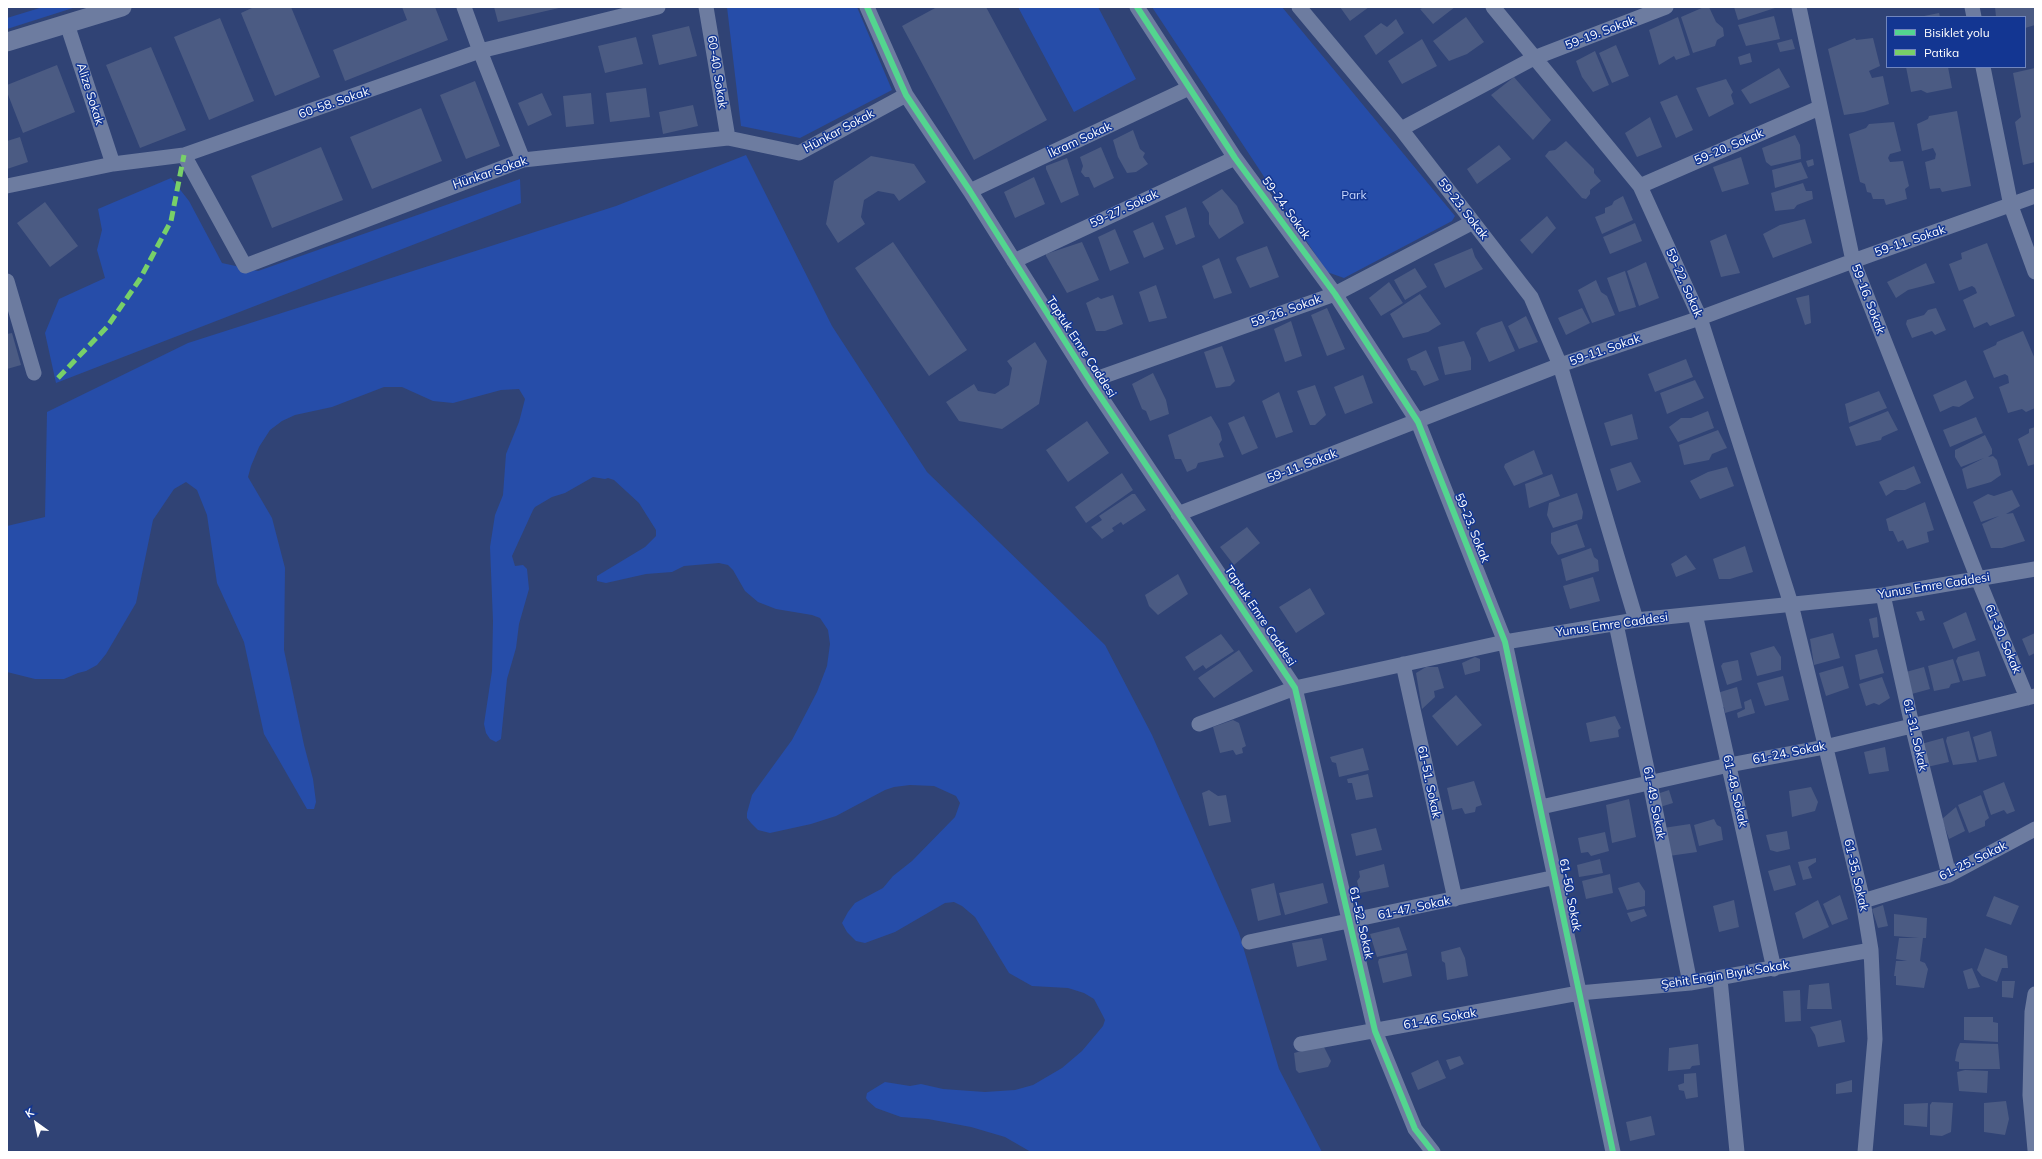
<!DOCTYPE html>
<html>
<head>
<meta charset="utf-8">
<style>
  body { margin:0 }
  #map { position:relative; width:2042px; height:1159px; overflow:hidden; background:#304375; font-family:Mulish,sans-serif }
  canvas { display:block }
  .frame { position:absolute; inset:0; border:8px solid #fff; pointer-events:none }
  .legend { position:absolute; left:1886px; top:16px; width:140px; height:52px; box-sizing:border-box; background:#133692; border:1px solid #7186be; margin:0; padding:5px 7px; list-style:none; font-size:12px; color:#fff }
  .legend li { display:flex; align-items:center; gap:8px; height:20px }
  .legend b { width:20px; border:1px solid #7186be }
  .north { position:absolute; left:16px; top:1103px; width:40px; height:40px; -webkit-text-stroke:3px #133692; paint-order:stroke; rotate:327deg; font-size:11px; font-weight:700; line-height:16px; text-align:center; color:#fff }
  .north::after { content:''; display:block; margin:auto; width:14px; height:18px; background:#fff; clip-path:polygon(50% 0,100% 100%,50% 72%,0 100%) }
</style>
</head>
<body>
<div id="map">
<canvas width="2042" height="1159"></canvas>
<div class="frame"></div>
<ul class="legend">
<li><b style="height:5px;background:#53d58f"></b>Bisiklet yolu</li>
<li><b style="height:5px;background:#78d068"></b>Patika</li>
</ul>
<div class="north">K</div>
</div>
<script>
const context = document.querySelector('canvas').getContext('2d');
context.lineJoin = 'round';
function fill(path, color) { context.fillStyle = color; context.fill(path, 'evenodd'); }
const shape = rows => new Path2D(rows.map(r => 'M' + r).join(''));
function stroke(path, color, width, dash) { context.strokeStyle = color; context.lineWidth = width; context.lineCap = dash ? 'butt' : 'round'; context.setLineDash(dash || []); context.stroke(path); }
function drawText(font, color, halo, rows, align = 'center') {
  context.font = font + ' Mulish,sans-serif'; context.lineWidth = 3; context.setLineDash([]); context.textBaseline = 'middle'; context.strokeStyle = halo; context.fillStyle = color; for (const [text, x, y, turn = 0] of rows) {
    context.save(); context.translate(x, y); context.rotate((+turn || 0) * Math.PI / 180); context.textAlign = isNaN(turn) ? turn : align; if (halo) context.strokeText(text, 0, 0); context.fillText(text, 0, 0); context.restore();
  }
}
fill(shape([
  [43,7,76,7,7,29,7,18],
  [727,7,857,7,892,90,800,138,741,126],
  [1018,7,1098,7,1136,79,1074,112],
  [1152,7,1282,7,1455,216,1452,221,1344,278,1327,272],
  [746,155,832,326,927,472,1105,645,1152,735,1239,933,1279,1069,1322,1152,1031,1152,1005,1137,971,1127,928,1119,901,1117,876,1108,868,1101,866,1098,867,1093,885,1082,910,1086,921,1084,943,1089,985,1092,1015,1090,1033,1085,1062,1068,1082,1051,1103,1026,1105,1020,1103,1016,1094,999,1084,993,1068,988,1032,986,1009,973,975,917,962,906,954,902,945,903,895,932,865,943,856,941,847,932,842,923,848,912,855,903,883,888,893,876,912,861,955,817,960,803,956,796,934,786,910,785,894,787,885,790,836,816,811,824,770,833,758,830,751,823,747,818,747,813,752,795,792,740,817,692,827,666,830,644,828,630,820,618,812,615,776,609,758,602,745,591,733,570,728,565,719,563,684,566,672,572,646,574,606,583,597,581,597,576,645,547,656,536,656,530,639,503,614,480,608,478,605,479,593,477,565,493,552,497,535,507,533,510,512,556,515,566,523,565,527,569,529,589,519,624,516,648,507,679,501,739,496,742,490,739,486,733,484,724,492,671,493,621,490,547,495,515,503,495,506,454,519,422,525,399,519,389,501,390,453,403,433,401,402,387,384,387,332,407,295,415,282,421,270,430,259,447,251,466,248,477,272,518,285,568,284,650,304,745,313,779,316,802,314,809,307,809,264,734,244,642,217,583,207,515,197,490,186,482,174,489,153,520,136,603,106,654,97,665,86,671,78,673,64,679,35,679,7,672,7,526,45,517,47,412,188,343,616,206],
  [171,178,189,201,222,263,258,271,520,179,521,203,56,383,45,333,59,299,105,278,97,250,102,230,98,209]
]), '#264da9');
fill(shape([
  [254,7,291,7,320,77,275,96,241,13],
  [402,7,435,7,448,40,345,81,333,50,407,20],
  [494,7,558,7,559,8,498,22],
  [937,7,986,7,1047,120,974,160,902,26],
  [1340,7,1369,7,1350,21],
  [1424,7,1455,7,1433,24,1420,9],
  [1704,7,1709,7,1716,22,1723,28,1724,36,1717,40,1715,46,1693,53,1681,17],
  [1734,7,1774,7,1775,8,1738,20],
  [1995,7,2035,7,2035,25,2025,28,2025,17,1996,17],
  [1939,13,1940,17,1924,17,1924,16],
  [1774,16,1780,39,1746,46,1738,25],
  [1466,17,1484,42,1467,54,1449,61,1433,41],
  [1678,17,1690,55,1676,60,1674,56,1659,65,1649,30],
  [220,18,254,101,209,120,174,37],
  [1396,19,1404,33,1376,55,1364,36,1381,23,1387,27],
  [689,26,697,56,659,65,652,35],
  [636,37,643,64,605,73,598,46],
  [1855,38,1856,40,1873,38,1880,66,1869,71,1872,78,1883,76,1889,104,1864,112,1844,115,1828,49],
  [1422,39,1437,66,1402,84,1388,61],
  [1792,39,1795,49,1780,52,1777,43],
  [1616,45,1629,76,1612,83,1599,53],
  [151,47,186,130,140,148,106,65],
  [1595,51,1609,85,1593,92,1582,77,1576,61],
  [1750,53,1752,62,1740,65,1738,57],
  [57,65,75,112,23,133,7,92,7,85],
  [1906,67,1948,67,1952,88,1927,93,1921,90,1911,92],
  [1779,68,1790,87,1750,104,1741,90],
  [2035,68,2035,162,2023,165,2015,122,2021,117,2013,73],
  [1514,77,1551,120,1533,140,1491,95],
  [1726,79,1733,92,1731,95,1734,104,1709,117,1696,88],
  [475,81,500,146,466,159,440,95],
  [646,88,650,117,610,122,606,93],
  [542,93,552,115,528,126,518,103],
  [591,93,594,124,566,127,563,96],
  [1677,95,1693,130,1676,138,1660,102],
  [693,105,698,126,663,134,659,112],
  [421,108,442,161,372,189,350,137],
  [1957,111,1971,186,1942,192,1940,188,1930,189,1925,162,1935,159,1936,154,1933,148,1922,151,1917,124,1928,119,1929,116],
  [1650,117,1662,147,1637,157,1625,133],
  [1894,122,1901,151,1890,154,1888,158,1890,162,1903,161,1909,186,1905,189,1907,199,1886,205,1884,199,1873,199,1871,193,1867,192,1865,184,1860,182,1849,134,1866,128,1869,124],
  [1133,130,1140,149,1145,153,1143,157,1148,164,1136,172,1127,173,1118,157,1113,140],
  [1795,135,1800,145,1801,159,1771,166,1766,162,1762,148],
  [20,137,28,162,7,169,7,141],
  [1566,141,1594,169,1594,173,1601,181,1590,190,1590,194,1586,199,1582,198,1545,156,1549,151,1555,150],
  [1499,145,1511,159,1477,184,1467,169],
  [321,147,343,200,272,228,251,176],
  [1101,147,1114,178,1094,188,1089,177,1085,177,1081,172,1083,166,1080,157],
  [871,156,914,164,926,182,899,201,894,194,878,191,864,200,861,217,865,224,838,243,826,224,834,181],
  [1741,157,1749,184,1722,192,1713,167],
  [1067,158,1079,195,1061,203,1046,169,1046,166],
  [1813,159,1814,165,1808,167,1806,161],
  [1801,162,1808,178,1775,188,1772,170],
  [1034,177,1045,204,1015,218,1004,192],
  [1803,183,1806,191,1812,191,1813,199,1797,205,1794,209,1775,211,1771,193],
  [1222,189,1237,206,1244,223,1219,239,1209,224,1209,213,1202,202],
  [1623,196,1633,220,1602,234,1595,217,1605,213,1605,208,1612,205,1614,201],
  [45,202,78,246,50,267,17,223],
  [1186,207,1195,237,1176,245,1165,216],
  [1547,216,1556,228,1532,254,1520,240],
  [1805,219,1812,243,1773,258,1763,234,1780,225],
  [1153,222,1164,249,1144,258,1133,231],
  [1635,223,1642,241,1610,254,1603,237],
  [1115,229,1129,263,1110,271,1098,237],
  [1726,234,1740,273,1721,277,1710,241],
  [893,242,967,350,929,376,855,268],
  [1082,242,1099,280,1067,293,1046,256,1046,254],
  [1987,243,2015,316,1990,326,1987,322,1974,328,1963,300,1977,293,1975,288,1972,286,1959,291,1949,264,1962,259,1961,253],
  [1267,246,1279,277,1250,288,1236,259,1237,257],
  [1472,248,1475,257,1483,269,1445,288,1434,264],
  [1219,258,1232,293,1214,299,1202,266],
  [1646,262,1659,298,1639,306,1627,271],
  [1926,263,1935,283,1908,290,1896,298,1887,282],
  [1415,268,1427,287,1405,300,1394,280],
  [1625,271,1636,307,1619,312,1607,278],
  [1596,280,1601,292,1607,296,1615,315,1592,323,1578,290],
  [1389,282,1403,303,1381,316,1369,298],
  [1156,285,1167,318,1149,322,1139,292],
  [1420,294,1441,324,1428,332,1403,338,1390,314],
  [1113,295,1123,324,1105,331,1096,331,1086,303,1098,297,1101,299],
  [1809,295,1811,323,1805,325,1796,298],
  [1327,308,1345,349,1327,356,1311,315],
  [1582,308,1590,323,1566,335,1558,318],
  [1936,308,1946,330,1935,335,1932,331,1912,338,1906,324,1907,320,1924,315,1928,310],
  [1526,316,1538,342,1519,349,1508,326],
  [1291,321,1302,356,1285,362,1274,329],
  [1502,321,1515,351,1489,362,1476,333,1481,328],
  [2023,331,2035,359,2035,408,2026,412,2022,409,2008,413,1999,387,2009,383,2008,376,2005,374,1994,378,1983,351,1996,345,1997,342],
  [12,333,21,365,7,369,7,334],
  [1464,341,1471,358,1471,370,1445,375,1438,347],
  [1035,342,1047,361,1039,404,1002,429,959,421,946,402,974,384,978,391,995,394,1009,385,1012,368,1007,361],
  [1222,346,1235,381,1230,386,1216,388,1204,352],
  [1426,350,1439,380,1424,386,1416,371,1411,370,1407,359],
  [1686,359,1693,377,1655,392,1648,374],
  [1153,373,1166,400,1169,414,1150,421,1146,411,1142,409,1132,384],
  [1363,375,1373,403,1345,414,1334,387],
  [1695,380,1704,398,1667,414,1660,393],
  [1966,380,1974,398,1959,407,1953,406,1940,412,1933,395],
  [1315,385,1326,415,1315,425,1310,425,1297,391],
  [1879,391,1887,408,1849,423,1845,404],
  [1279,392,1293,432,1276,438,1262,401],
  [1708,411,1714,428,1678,442,1669,427,1681,418,1691,418],
  [1888,411,1898,430,1882,437,1881,440,1856,446,1849,427],
  [1632,414,1638,439,1611,446,1604,423],
  [1211,416,1220,431,1222,440,1219,444,1224,457,1198,463,1196,468,1187,472,1181,459,1175,459,1168,435],
  [1244,416,1258,448,1242,455,1228,423],
  [1976,417,1983,433,1950,447,1943,430],
  [1087,421,1109,453,1068,482,1046,450],
  [2035,427,2035,464,2028,466,2018,439,2029,433,2029,429],
  [1718,430,1727,448,1712,454,1709,460,1684,465,1679,445],
  [1985,435,1992,449,1992,454,1988,457,1993,456,1997,460,2001,475,1991,482,1967,489,1962,469,1984,458,1961,467,1955,457,1955,450],
  [1534,450,1543,474,1514,486,1504,467,1505,464],
  [1631,462,1641,482,1617,491,1610,469],
  [1914,466,1921,483,1905,490,1895,490,1886,496,1879,482],
  [1727,467,1734,486,1700,499,1690,481,1708,472],
  [1122,473,1133,490,1086,523,1075,507],
  [1552,474,1560,496,1529,508,1525,484],
  [2012,490,2020,506,2006,514,2013,513,2025,541,2002,548,1991,548,1982,524,1999,516,1981,522,1973,502,1988,494,1994,496],
  [1577,493,1583,512,1582,519,1553,528,1547,515,1549,503],
  [1132,494,1135,494,1146,510,1123,525,1121,522,1112,528,1114,531,1102,539,1091,527,1102,520,1099,516],
  [1925,502,1934,530,1927,532,1929,542,1907,549,1903,540,1898,542,1893,531,1889,531,1886,519],
  [1577,524,1585,547,1558,555,1551,543,1551,533],
  [1247,527,1260,543,1234,565,1220,547],
  [1745,546,1753,572,1730,579,1719,579,1713,559],
  [1591,548,1594,557,1598,560,1599,571,1566,581,1561,559],
  [1686,555,1696,569,1676,577,1671,564],
  [1178,574,1188,594,1158,615,1149,606,1145,595],
  [1593,577,1600,601,1570,609,1563,586],
  [1310,588,1325,614,1296,633,1279,607],
  [1922,611,1925,620,1920,621,1916,612],
  [1966,612,1976,640,1953,649,1943,623],
  [1877,617,1879,637,1873,638,1869,619],
  [1833,633,1840,658,1814,665,1810,639],
  [2035,633,2035,653,2029,656,2022,639],
  [1221,634,1234,651,1206,669,1203,665,1194,671,1185,657],
  [1774,646,1781,657,1781,670,1757,676,1750,653],
  [1877,649,1884,673,1860,680,1855,655],
  [1239,650,1253,671,1214,698,1198,678],
  [1979,651,1986,676,1963,681,1956,661,1958,657],
  [1475,657,1480,659,1480,671,1465,675,1462,663],
  [1953,659,1960,682,1951,684,1949,688,1934,691,1928,666],
  [1738,660,1742,680,1727,685,1721,666,1723,663],
  [1843,666,1849,688,1826,696,1819,673],
  [1426,667,1438,667,1444,688,1434,691,1435,697,1422,709,1416,673],
  [1924,667,1930,689,1908,695,1906,672],
  [1783,676,1789,700,1765,706,1757,683],
  [1882,677,1890,698,1879,705,1874,703,1866,706,1859,684],
  [1737,687,1742,708,1725,713,1724,707,1720,707,1717,693],
  [1456,695,1482,725,1457,746,1432,716],
  [1751,699,1755,713,1738,718,1737,713,1745,709,1744,702],
  [1615,716,1621,728,1618,730,1619,737,1590,742,1586,723],
  [1233,720,1239,723,1246,746,1242,748,1243,753,1236,755,1233,750,1220,753,1213,727],
  [1969,731,1977,762,1953,765,1946,741,1947,737],
  [1991,731,1997,756,1979,760,1973,737],
  [1943,738,1949,762,1927,767,1921,744],
  [1885,747,1889,771,1869,774,1864,752],
  [1363,748,1369,770,1339,777,1336,763,1332,762,1330,757],
  [1368,774,1373,797,1356,800,1352,783,1348,783,1347,779],
  [1474,781,1482,805,1476,807,1475,812,1465,814,1462,808,1452,810,1447,788],
  [2004,782,2015,811,2007,814,2004,810,1991,815,1983,791],
  [1811,787,1818,802,1815,811,1792,817,1789,791],
  [1209,790,1218,796,1226,795,1231,822,1209,826,1202,793],
  [1669,790,1673,803,1660,807,1657,794],
  [1981,795,1989,818,1985,821,1985,826,1969,833,1958,805],
  [1629,799,1636,837,1612,843,1606,805],
  [1956,807,1965,831,1949,839,1942,819],
  [1714,819,1717,825,1721,827,1723,840,1699,846,1694,825],
  [1690,824,1697,852,1669,856,1663,828],
  [1376,828,1382,850,1356,856,1351,834],
  [1787,831,1790,849,1777,852,1770,850,1766,835],
  [1605,832,1609,851,1591,856,1588,852,1581,853,1578,838],
  [1816,858,1816,862,1808,867,1812,878,1803,880,1798,862],
  [1600,859,1603,873,1579,877,1577,865],
  [1384,864,1389,887,1360,893,1357,881,1360,877,1359,871],
  [1790,865,1796,885,1774,891,1768,871],
  [1610,874,1613,893,1586,899,1582,881],
  [1639,882,1645,891,1645,906,1627,910,1618,888],
  [1274,883,1281,915,1258,921,1251,889],
  [1323,883,1328,903,1285,915,1279,893],
  [1840,895,1848,919,1832,925,1823,904],
  [1994,896,2019,906,2011,925,1986,916],
  [1734,900,1739,927,1719,932,1713,906],
  [1818,900,1829,927,1803,939,1795,913],
  [1883,905,1888,926,1878,928,1872,909],
  [1644,909,1647,916,1631,922,1627,913],
  [1894,914,1927,918,1926,938,1923,938,1920,961,1925,963,1928,969,1924,988,1896,985,1896,976,1894,976,1896,961,1907,961,1896,959,1899,938,1919,938,1894,936],
  [1399,927,1407,950,1377,957,1370,934],
  [1322,938,1327,960,1297,967,1292,943],
  [1460,947,1465,958,1468,976,1447,980,1445,963,1442,961,1441,952],
  [1985,948,2007,956,2008,968,2002,968,1997,982,1982,976,1977,970],
  [1407,953,1412,976,1383,983,1378,962,1379,959],
  [1972,968,1980,987,1968,989,1963,971],
  [2002,981,2015,981,2013,998,2002,997],
  [1829,983,1832,1009,1807,1009,1809,985],
  [1800,990,1801,1021,1785,1022,1783,991],
  [1964,1017,1993,1017,1993,1022,1998,1023,1998,1042,1964,1040],
  [1841,1020,1845,1042,1818,1047,1815,1035,1810,1027],
  [1960,1043,1998,1044,2000,1069,1959,1069,1959,1062,1955,1061,1957,1050],
  [1698,1044,1700,1065,1692,1066,1690,1069,1668,1071,1669,1048],
  [1323,1045,1331,1061,1328,1067,1299,1073,1296,1070,1294,1053],
  [1460,1056,1464,1064,1450,1070,1446,1060],
  [1438,1060,1446,1078,1418,1090,1411,1073],
  [1965,1070,1988,1071,1987,1093,1959,1091,1957,1072],
  [1696,1073,1698,1097,1686,1099,1684,1091,1679,1090,1678,1085,1684,1083,1684,1074],
  [1852,1080,1852,1092,1836,1094,1836,1084],
  [2006,1101,2009,1119,2005,1135,1984,1132,1984,1103],
  [1932,1102,1953,1103,1951,1132,1942,1136,1930,1135,1930,1105],
  [1928,1103,1927,1127,1904,1125,1904,1104],
  [1651,1116,1655,1135,1630,1141,1626,1122]
]), '#4b5b83');
stroke(shape([
  [464,7,480,51,523,160],
  [706,7,728,138],
  [867,7,906,95,970,191,1090,381,1295,688,1375,1031,1415,1129,1433,1152],
  [1137,7,1235,158,1335,294,1418,422,1505,642,1613,1152],
  [1299,7,1401,129,1531,297,1560,365,1636,620],
  [1493,7,1640,186,1700,318,1791,604,1863,901,1871,950,1875,1039,1865,1152],
  [1799,7,1853,261,1978,579,2027,698],
  [1972,7,1974,17],
  [67,24,113,164],
  [1983,67,2011,206,2035,272],
  [1401,129,1534,58,1666,7],
  [184,155,245,266,523,160,728,138,799,153,906,95],
  [7,186,113,164,184,155,480,51,658,7],
  [1640,186,1819,108],
  [970,191,1189,88],
  [1014,261,1235,158],
  [7,281,34,373],
  [1090,381,1335,294,1473,222],
  [1178,514,1560,365,1700,318,1853,261,2035,196],
  [1883,595,1912,725,1949,875],
  [1695,614,1774,969],
  [1616,624,1650,783,1690,983],
  [1403,664,1455,899],
  [1199,724,1295,688,1505,642,1636,620,1883,595,2035,569],
  [1541,807,1729,765,1825,747,2035,696],
  [1863,901,1949,875,2035,829],
  [1249,942,1556,877],
  [1720,979,1737,1152],
  [2035,994,2032,1012,2030,1095,2035,1150],
  [1301,1044,1579,993,1690,983,1871,950]
]), '#6d7ca0', 15);
stroke(shape([
  [7,42,122,7]
]), '#6d7ca0', 19);
stroke(shape([
  [58,378,107,327,140,279,171,221,184,155]
]), '#78d068', 5, [10, 5]);
stroke(shape([
  [867,7,906,95,970,191,1090,381,1295,688,1375,1031,1415,1129,1433,1152],
  [1137,7,1235,158,1335,294,1418,422,1505,642,1613,1152]
]), '#53d58f', 6);
drawText('12px', '#fff', '#133692', [
  ["59-19. Sokak",1600,33,-21],
  ["60-40. Sokak",717,72,81],
  ["Alize Sokak",90,94,72],
  ["60-58. Sokak",334,103,-19],
  ["Hünkar Sokak",839,131,-28],
  ["İkram Sokak",1080,140,-25],
  ["59-20. Sokak",1729,147,-23],
  ["Hünkar Sokak",490,173,-19],
  ["59-24. Sokak",1286,208,54],
  ["59-27. Sokak",1124,209,-25],
  ["59-23. Sokak",1463,209,52],
  ["59-11. Sokak",1910,241,-19],
  ["59-22. Sokak",1684,283,66],
  ["59-16. Sokak",1868,299,69],
  ["59-26. Sokak",1286,311,-20],
  ["Taptuk Emre Caddesi",1081,347,57],
  ["59-11. Sokak",1605,350,-19],
  ["59-11. Sokak",1302,466,-21],
  ["59-23. Sokak",1472,528,68],
  ["Yunus Emre Caddesi",1934,586,-9],
  ["Taptuk Emre Caddesi",1260,616,56],
  ["Yunus Emre Caddesi",1612,625,-8],
  ["61-30. Sokak",2003,639,67],
  ["61-31. Sokak",1915,735,77],
  ["61-24. Sokak",1789,753,-11],
  ["61-51. Sokak",1429,782,78],
  ["61-48. Sokak",1735,791,77],
  ["61-49. Sokak",1654,803,79],
  ["61-25. Sokak",1973,861,-26],
  ["61-35. Sokak",1856,875,77],
  ["61-50. Sokak",1570,895,79],
  ["61-47. Sokak",1414,908,-12],
  ["61-52. Sokak",1361,923,77],
  ["Şehit Engin Bıyık Sokak",1725,975,-9],
  ["61-46. Sokak",1440,1019,-10]
]);
drawText('12px', '#c8d7fc', '#133692', [
  ["Park",1354,195]
]);
</script>
</body>
</html>
